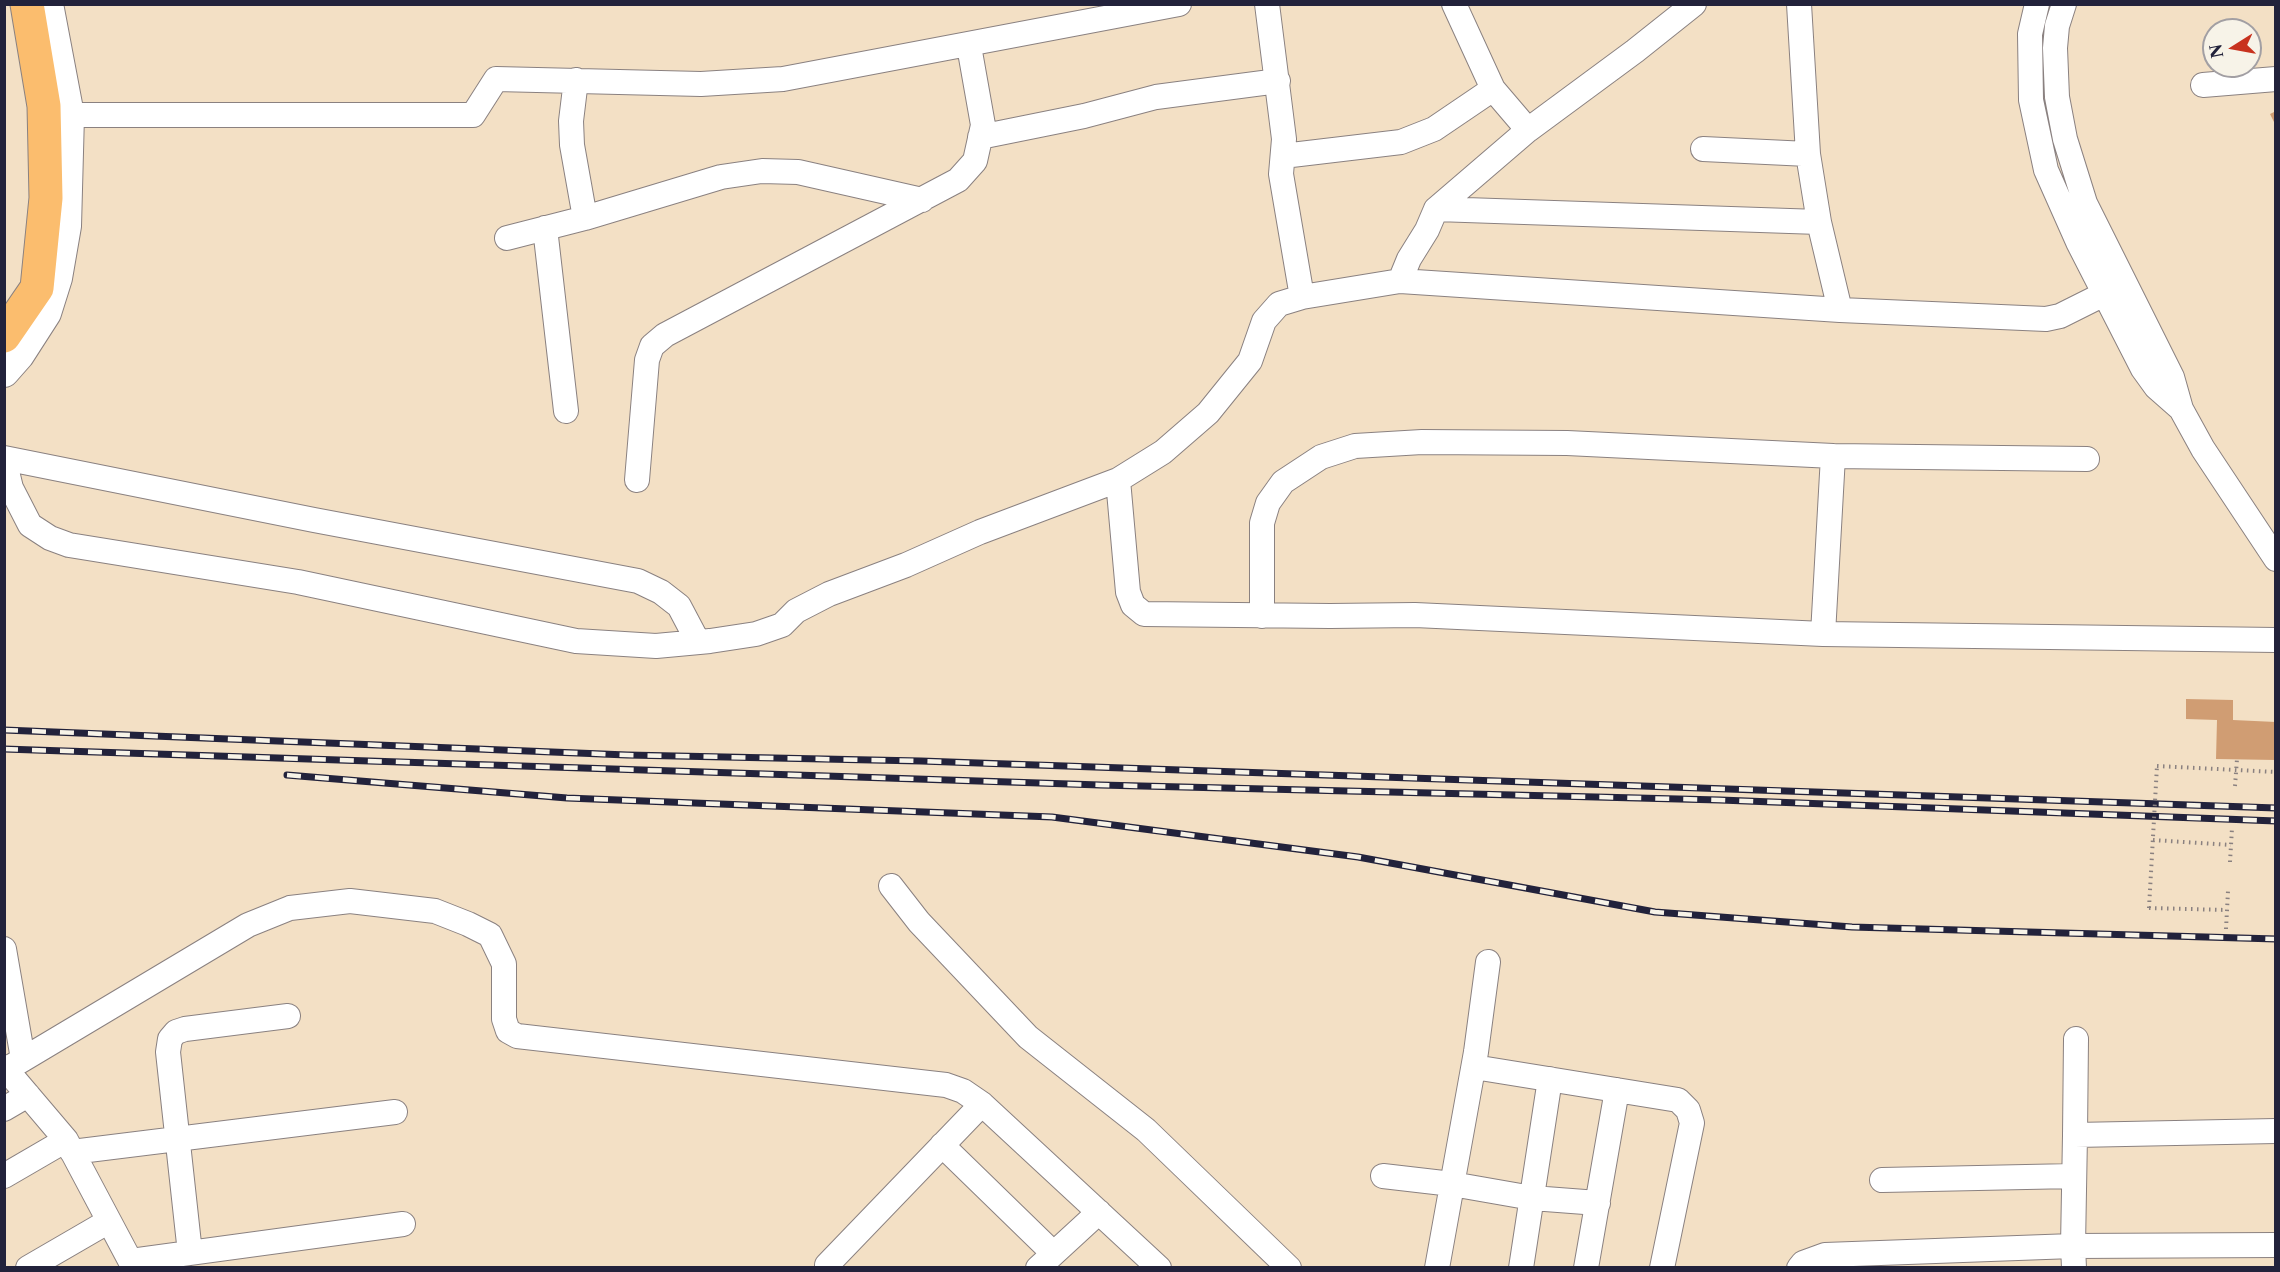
<!DOCTYPE html>
<html>
<head>
<meta charset="utf-8">
<style>
  body { margin:0 }
  #map { position:relative; width:2280px; height:1272px; overflow:hidden; background:#f3e0c5; font-family:"Libre Caslon Text",serif }
  canvas { display:block }
  .frame { position:absolute; inset:0; border:6px solid #22223b; pointer-events:none }
  .north { position:absolute; left:2202px; top:18px; width:60px; height:60px; box-sizing:border-box; background:#f7f3e8; border:2px solid #a29fa3; border-radius:50%; rotate:259deg; font-size:16px; font-weight:700; line-height:24px; text-align:center; color:#22223b }
  .north::after { content:''; display:block; margin:auto; width:21px; height:27px; background:#c8321e; clip-path:polygon(50% 0,100% 100%,50% 72%,0 100%) }
</style>
</head>
<body>
<div id="map">
<canvas width="2280" height="1272"></canvas>
<div class="frame"></div>
<div class="north">N</div>
</div>
<script>
const context = document.querySelector('canvas').getContext('2d');
context.lineJoin = 'round';
function fill(path, color) { context.fillStyle = color; context.fill(path, 'evenodd'); }
const shape = rows => new Path2D(rows.map(r => 'M' + r).join(''));
function stroke(path, color, width, dash) { context.strokeStyle = color; context.lineWidth = width; context.lineCap = dash ? 'butt' : 'round'; context.setLineDash(dash || []); context.stroke(path); }
fill(shape([
  [2276,111,2276,126,2270,114],
  [2186,699,2233,700,2233,720,2276,722,2276,760,2216,759,2217,720,2186,719]
]), '#d09d73');
const minor = shape([
  [1267,4,1284,139,1281,174,1302,297],
  [1454,4,1493,89,1528,130],
  [1694,4,1635,51,1528,130,1436,209,1427,230,1409,259,1400,281,1840,310,2046,319,2060,316,2104,294],
  [1799,4,1808,154,1819,222,1840,310],
  [2037,4,2030,34,2031,100,2046,170,2078,242,2143,369,2156,387,2181,409],
  [2064,4,2057,26,2055,48,2057,97,2065,139,2085,203,2172,377,2181,409,2203,449,2276,559],
  [576,80,571,121,572,145,585,218],
  [2203,85,2276,79],
  [69,115,473,115,496,79,701,84,783,79,1179,4],
  [980,137,1084,116,1156,97,1278,81],
  [1703,149,1808,154],
  [1283,156,1401,142,1434,129,1493,89],
  [1436,209,1819,222],
  [545,228,566,411],
  [507,238,585,218,721,177,762,171,798,172,922,200],
  [4,458,314,520,638,581,661,592,679,606,698,642],
  [4,459,11,488,30,525,50,538,69,545,298,582,576,641,656,646,710,641,756,634,782,625,796,611,829,594,906,565,980,532,1118,480,1163,452,1208,413,1250,361,1264,321,1279,304,1302,297,1400,281],
  [637,480,647,360,652,346,665,335,958,180,975,161,983,125,969,46],
  [1118,480,1128,592,1133,605,1144,614,1330,616,1415,615,1823,634,2276,640],
  [1262,616,1262,523,1268,503,1283,482,1321,457,1355,446,1422,442,1567,443,1833,456,2087,459],
  [1823,634,1833,456],
  [891,886,919,922,1028,1037,1146,1130,1289,1268],
  [4,949,23,1059],
  [4,1067,66,1140,134,1268],
  [1474,1067,1678,1100,1688,1110,1692,1123,1662,1268],
  [7,1069,248,925,290,908,350,901,435,911,468,924,490,935,504,964,504,1019,508,1031,517,1036,946,1085,963,1091,982,1104,1159,1268],
  [4,1109,28,1095],
  [2075,1135,2076,1039],
  [942,1145,1053,1253],
  [72,1152,395,1112],
  [4,1176,66,1140],
  [1383,1176,1452,1184,1532,1198,1598,1203],
  [1882,1180,2074,1176],
  [190,1253,168,1052,170,1039,176,1032,185,1029,288,1016],
  [131,1261,403,1224],
  [28,1268,109,1221],
  [827,1268,827,1265,982,1104],
  [1038,1268,1099,1212],
  [1437,1268,1476,1052,1488,962],
  [1521,1268,1550,1079],
  [1586,1268,1617,1090],
  [1799,1268,1803,1263,1825,1255,2073,1246,2075,1135,2276,1131],
  [2074,1268,2073,1246,2276,1245]
]);
const tertiary = shape([
  [4,372,19,355,46,313,57,278,66,226,69,115,48,4]
]);
const primary = shape([
  [4,336,37,288,46,198,44,106,27,4]
]);
stroke(minor, '#8a8180', 26);
stroke(tertiary, '#8a8180', 32);
stroke(primary, '#8a8180', 35);
stroke(shape([
  [2157,766,2276,772],
  [2235,786,2237,759],
  [2153,840,2231,845],
  [2230,862,2232,828],
  [2149,908,2227,910],
  [2226,929,2228,891]
]), '#8a8180', 4, [1.5, 4.5]);
stroke(minor, '#fff', 24);
stroke(tertiary, '#fff', 30);
stroke(primary, '#fbbd6e', 33);
const rail = shape([
  [4,730,627,755,921,761,2276,808],
  [4,749,1100,785,1720,800,2276,821],
  [287,775,567,798,1052,817,1358,857,1655,912,1852,927,2276,939]
]);
stroke(rail, '#22223b', 7);
stroke(rail, '#f7f3e8', 4.5, [14]);
stroke(shape([
  [2149,908,2157,766]
]), '#8a8180', 4, [1.5, 4.5]);
</script>
</body>
</html>
